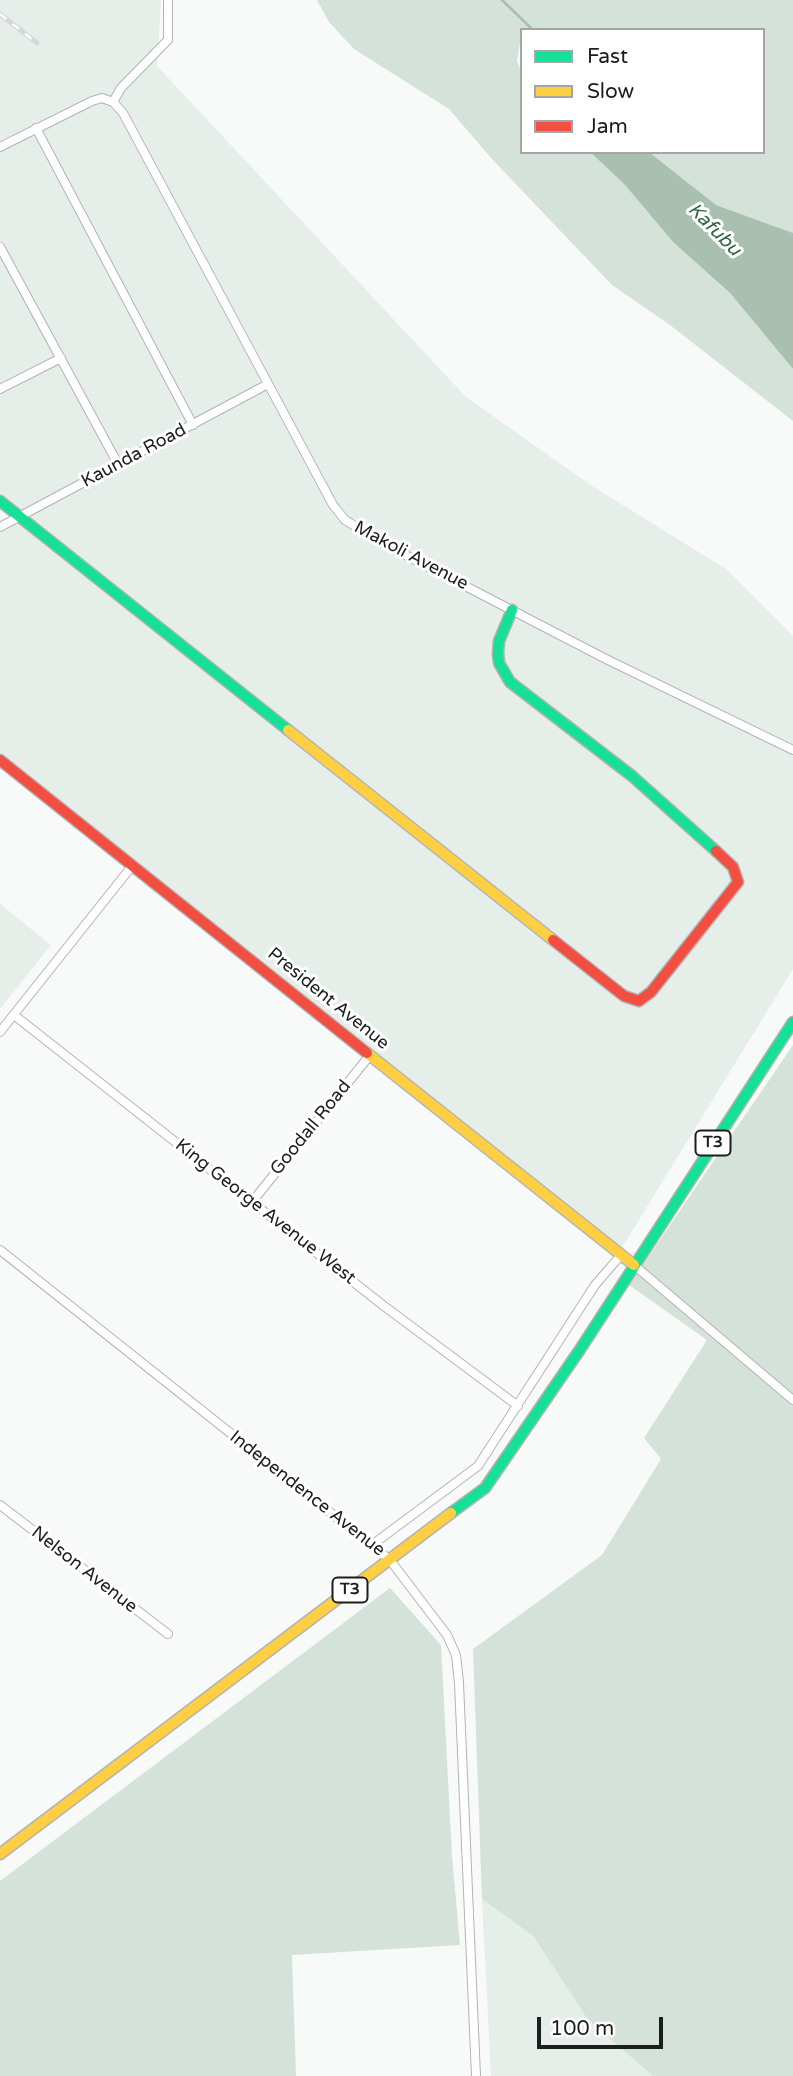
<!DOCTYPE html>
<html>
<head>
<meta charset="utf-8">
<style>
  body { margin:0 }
  #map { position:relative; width:793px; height:2076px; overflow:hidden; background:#f7faf8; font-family:"Varela Round",sans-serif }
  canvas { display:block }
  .legend { position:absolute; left:520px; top:28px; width:245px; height:126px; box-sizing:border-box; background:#fff; border:2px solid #a4a5a5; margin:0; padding:9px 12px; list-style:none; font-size:21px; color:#1c1e1d }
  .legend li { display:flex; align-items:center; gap:14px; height:35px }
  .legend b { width:35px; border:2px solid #a4a5a5 }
  .scale { position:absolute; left:537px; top:2017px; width:126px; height:32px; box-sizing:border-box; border:4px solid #1c1e1d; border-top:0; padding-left:9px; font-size:21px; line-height:24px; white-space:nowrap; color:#1c1e1d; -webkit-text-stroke:5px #fff; paint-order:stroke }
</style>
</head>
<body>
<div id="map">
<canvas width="793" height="2076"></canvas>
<ul class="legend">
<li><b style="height:9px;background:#16e098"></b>Fast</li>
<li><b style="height:9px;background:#ffcf43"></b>Slow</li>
<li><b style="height:9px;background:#f24e42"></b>Jam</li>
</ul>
<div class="scale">100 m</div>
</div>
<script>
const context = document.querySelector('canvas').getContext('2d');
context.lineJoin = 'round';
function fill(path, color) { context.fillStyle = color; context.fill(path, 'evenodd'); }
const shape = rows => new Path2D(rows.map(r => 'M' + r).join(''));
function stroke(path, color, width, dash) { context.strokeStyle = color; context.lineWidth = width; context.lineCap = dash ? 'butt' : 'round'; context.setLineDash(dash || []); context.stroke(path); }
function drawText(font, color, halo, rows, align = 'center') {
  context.font = font + ' "Varela Round",sans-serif'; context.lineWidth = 6; context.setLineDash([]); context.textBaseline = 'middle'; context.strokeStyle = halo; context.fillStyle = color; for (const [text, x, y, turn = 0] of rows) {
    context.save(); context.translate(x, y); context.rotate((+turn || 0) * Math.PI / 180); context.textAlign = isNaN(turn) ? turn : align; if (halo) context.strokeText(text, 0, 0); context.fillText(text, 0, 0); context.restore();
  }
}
fill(shape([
  [0,0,161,0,157,66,466,397,592,486,726,569,793,636,793,969,621,1249,0,753,0,521,19,511,0,495],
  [0,904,51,945,0,1009],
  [482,1899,533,1936,588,2020,653,2076,491,2076]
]), '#e6eee9');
fill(shape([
  [317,0,793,0,793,233,716,205,649,152,763,152,763,30,522,30,517,61,522,73,522,152,590,152,625,185,673,242,730,293,793,369,793,421,670,325,612,285,492,159,449,109,354,49,329,22],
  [793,1045,793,2076,653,2076,588,2020,533,1936,482,1899,473,1649,602,1555,661,1459,644,1438,707,1340,629,1285],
  [390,1588,441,1645,452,1856,460,1945,292,1955,296,2076,0,2076,0,1881]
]), '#d4e2d9');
fill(shape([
  [590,152,649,152,716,205,793,233,793,369,730,293,673,242,625,185]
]), '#a9c0b1');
stroke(shape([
  [502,0,533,30]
]), '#a9c0b1', 2.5);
const street = shape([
  [113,102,121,88,168,40,168,0],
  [36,128,193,425],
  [0,147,92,101,102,98,113,102,123,113,333,505,345,520,388,546,606,659,793,750],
  [0,247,118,464],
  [0,389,61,358],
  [0,527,268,384],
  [14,1015,384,1306,518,1406],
  [0,1032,132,866],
  [252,1202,370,1055],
  [0,1250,390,1560,447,1635,456,1655,459,1683,476,2076],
  [634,1265,793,1400],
  [0,1505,168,1634],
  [372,1545,478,1466,595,1285,621,1255]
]);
const fast = shape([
  [0,501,288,730],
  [512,610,499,641,498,653,499,663,510,682,632,776,716,851],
  [451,1513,485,1488,579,1351,793,1022]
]);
const slow = shape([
  [288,730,553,940],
  [367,1053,634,1265],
  [0,1854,451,1513]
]);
const jam = shape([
  [0,760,367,1053],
  [553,940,624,996,639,1001,651,992,738,882,733,867,716,851]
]);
stroke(street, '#b2b4b2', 10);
stroke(fast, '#b2b4b2', 13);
stroke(slow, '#b2b4b2', 13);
stroke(jam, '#b2b4b2', 13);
stroke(street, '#fefefe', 8);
stroke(fast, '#16e098', 10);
stroke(slow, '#ffcf43', 10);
stroke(jam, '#f24e42', 10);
const rail = shape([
  [0,14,37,43]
]);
stroke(rail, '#d7d8d7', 5);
stroke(rail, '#fff', 2.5, [8]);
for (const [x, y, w] of [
  [713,1143,35],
  [350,1590,35]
]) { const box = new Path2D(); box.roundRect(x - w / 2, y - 12.5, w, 25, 5); context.fillStyle = '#fff'; context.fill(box); stroke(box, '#1c1e1d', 2); }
drawText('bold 16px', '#1c1e1d', null, [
  ["T3",713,1143],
  ["T3",350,1590]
]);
drawText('18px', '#1c1e1d', '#fff', [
  ["Kaunda Road",134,456,-28],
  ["Makoli Avenue",411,556,28],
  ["President Avenue",328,999,39],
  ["Goodall Road",311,1128,-51],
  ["King George Avenue West",265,1212,38],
  ["Independence Avenue",307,1494,38],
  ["Nelson Avenue",84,1570,38]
]);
drawText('italic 19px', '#306446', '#fff', [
  ["Kafubu",714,230,45]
]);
</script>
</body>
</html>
